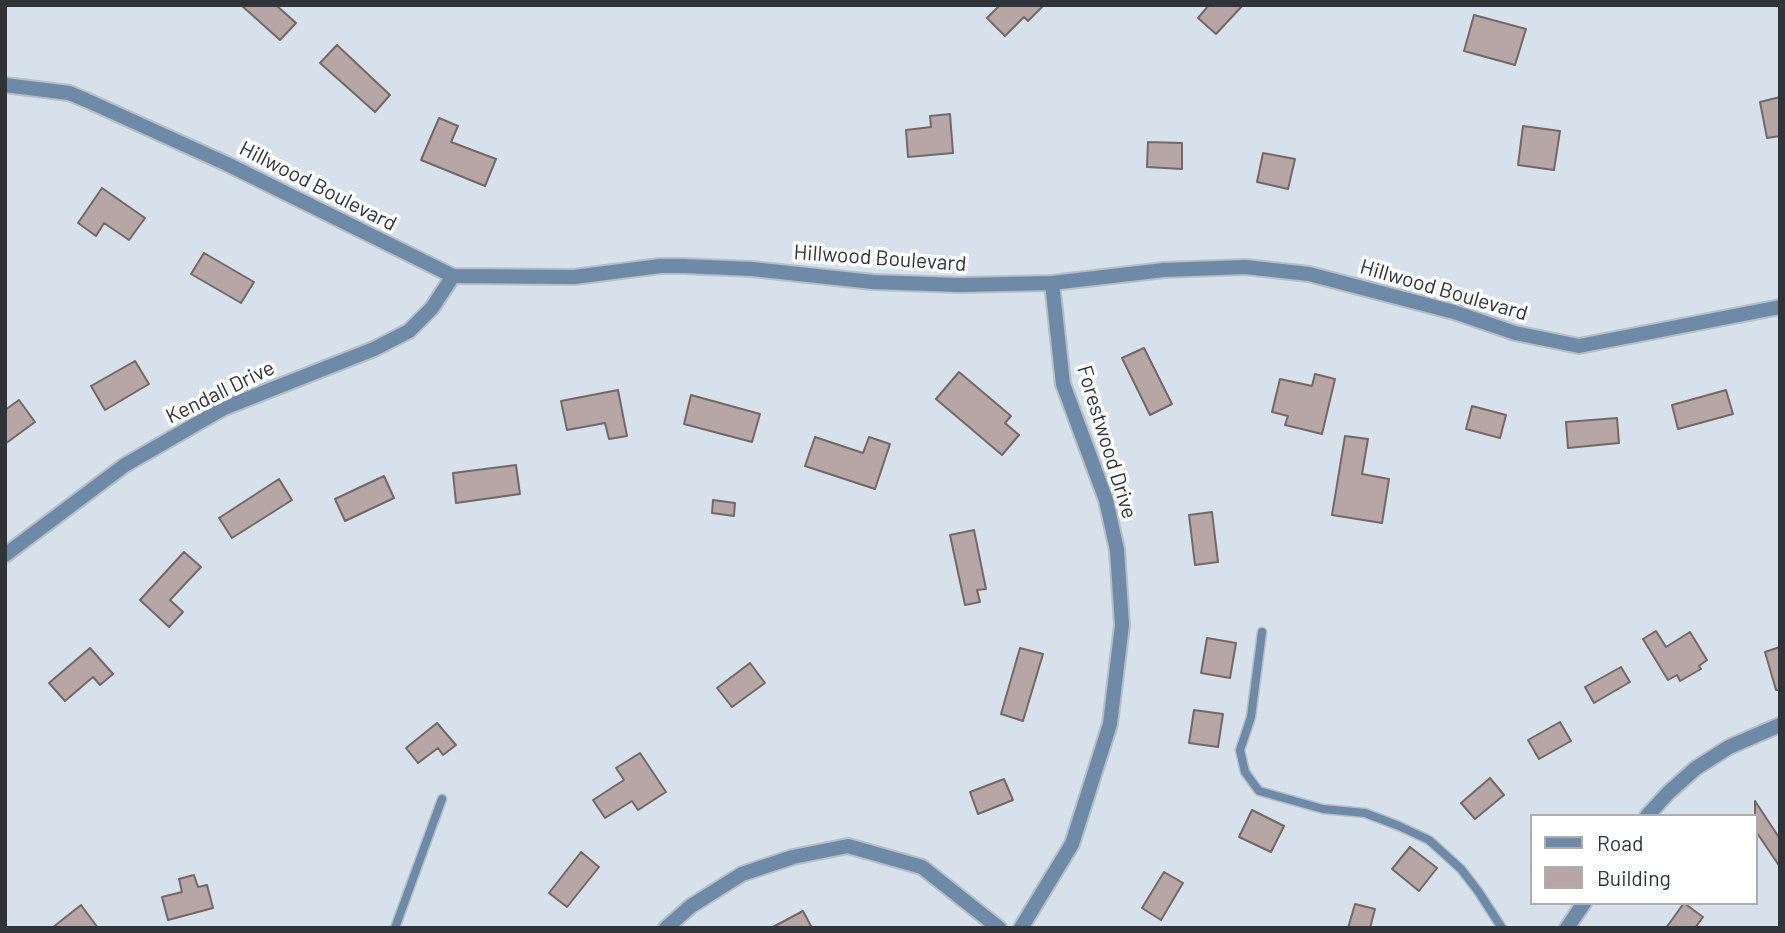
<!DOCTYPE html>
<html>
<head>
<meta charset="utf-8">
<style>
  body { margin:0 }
  #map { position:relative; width:1785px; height:933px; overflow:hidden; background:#d7e1eb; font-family:Barlow,sans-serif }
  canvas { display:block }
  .frame { position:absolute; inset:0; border:7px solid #303337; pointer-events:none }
  .legend { position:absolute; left:1530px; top:814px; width:228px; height:91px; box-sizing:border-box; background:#fff; border:2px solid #acadaf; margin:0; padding:9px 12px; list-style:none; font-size:21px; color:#303337 }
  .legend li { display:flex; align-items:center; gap:14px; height:35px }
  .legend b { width:35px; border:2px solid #acadaf }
</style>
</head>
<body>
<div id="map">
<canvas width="1785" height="933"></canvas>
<div class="frame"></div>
<ul class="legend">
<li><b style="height:9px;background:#6e8aa7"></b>Road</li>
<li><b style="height:19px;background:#b6a7a6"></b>Building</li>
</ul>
</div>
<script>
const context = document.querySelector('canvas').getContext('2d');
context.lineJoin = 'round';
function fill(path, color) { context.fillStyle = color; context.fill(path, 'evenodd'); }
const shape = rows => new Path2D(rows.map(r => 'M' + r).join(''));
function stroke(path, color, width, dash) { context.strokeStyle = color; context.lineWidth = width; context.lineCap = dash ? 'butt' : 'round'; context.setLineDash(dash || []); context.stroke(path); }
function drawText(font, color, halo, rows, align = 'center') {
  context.font = font + ' Barlow,sans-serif'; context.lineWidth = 7; context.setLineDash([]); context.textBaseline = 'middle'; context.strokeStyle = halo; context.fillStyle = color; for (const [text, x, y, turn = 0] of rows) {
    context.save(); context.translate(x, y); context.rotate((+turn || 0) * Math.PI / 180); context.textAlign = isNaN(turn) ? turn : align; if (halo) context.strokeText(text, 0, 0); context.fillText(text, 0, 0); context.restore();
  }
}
const building = shape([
  [241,5,276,5,296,23,280,40,241,5],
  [1000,5,1044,5,1028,21,1024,17,1005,36,987,18,1000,5],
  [1209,5,1243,5,1216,34,1198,18,1209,5],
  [1474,15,1526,29,1515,65,1464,51,1474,15],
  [337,45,390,95,375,112,320,63,337,45],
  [1780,97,1780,136,1767,138,1760,102,1780,97],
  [950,114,953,153,908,157,906,130,931,127,930,116,950,114],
  [439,118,458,126,451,142,496,159,485,186,421,160,439,118],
  [1523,126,1560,131,1554,170,1518,165,1523,126],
  [1148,142,1182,143,1182,169,1147,167,1148,142],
  [1263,153,1295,159,1288,189,1257,182,1263,153],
  [102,188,145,218,129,240,104,223,96,236,78,223,102,188],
  [204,253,254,282,241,303,191,274,204,253],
  [1144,348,1172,404,1150,415,1122,358,1144,348],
  [135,361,149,384,105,410,91,386,135,361],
  [959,372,1011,416,1005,423,1019,435,1002,455,936,399,959,372],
  [1315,374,1335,379,1322,434,1285,425,1288,416,1272,412,1280,379,1312,386,1315,374],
  [618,390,627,436,609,439,605,423,567,430,561,401,618,390],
  [1726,390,1733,414,1678,429,1672,405,1726,390],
  [691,395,760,414,752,442,684,424,691,395],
  [19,400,35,422,5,444,5,410,19,400],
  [1472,406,1506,415,1500,438,1466,429,1472,406],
  [1617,418,1619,443,1568,448,1566,422,1617,418],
  [1345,436,1368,439,1362,474,1389,479,1382,523,1332,515,1345,436],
  [815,437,863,453,869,437,890,444,875,489,805,466,815,437],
  [516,465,520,494,456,503,453,473,516,465],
  [384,476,394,498,345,521,335,499,384,476],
  [279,479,292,500,232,538,219,518,279,479],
  [713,500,735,503,734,516,712,513,713,500],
  [1212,512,1218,562,1195,565,1189,515,1212,512],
  [974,530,986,589,977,590,980,602,965,605,950,535,974,530],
  [184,552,201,567,170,600,183,612,169,627,140,600,184,552],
  [1656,631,1666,647,1690,632,1707,660,1699,666,1701,669,1680,681,1677,675,1668,680,1643,639,1656,631],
  [1207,638,1236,643,1230,678,1201,673,1207,638],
  [1780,647,1780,690,1776,690,1765,652,1780,647],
  [90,648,113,674,100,685,93,677,65,701,49,683,90,648],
  [1020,648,1043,654,1023,721,1001,714,1020,648],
  [750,663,765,683,732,707,717,688,750,663],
  [1621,667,1630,682,1594,703,1585,687,1621,667],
  [1194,710,1223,714,1218,747,1189,743,1194,710],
  [1560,722,1571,741,1539,759,1528,740,1560,722],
  [437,723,456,745,443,755,438,748,418,763,406,748,437,723],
  [640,753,666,792,638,810,632,801,605,818,593,800,624,780,616,768,640,753],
  [1490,778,1504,795,1475,819,1461,803,1490,778],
  [1004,779,1013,800,978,814,970,792,1004,779],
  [1755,801,1780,839,1780,867,1755,830,1755,801],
  [1252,810,1284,826,1271,852,1239,837,1252,810],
  [1410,847,1437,868,1419,891,1392,869,1410,847],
  [581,852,599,867,567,907,549,893,581,852],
  [1164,872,1183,883,1161,920,1142,908,1164,872],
  [194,875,198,887,207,885,213,908,168,920,162,897,182,892,179,879,194,875],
  [1684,903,1703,917,1695,928,1666,928,1684,903],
  [1355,904,1375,909,1370,928,1348,928,1355,904],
  [81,905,98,928,52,928,81,905],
  [803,911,812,928,771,928,803,911]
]);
fill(building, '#b6a7a6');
stroke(building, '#756766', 2);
const service = shape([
  [1262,632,1251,717,1240,750,1245,772,1259,791,1323,809,1365,813,1399,826,1429,840,1461,869,1478,891,1502,928],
  [395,928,442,799]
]);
const minor = shape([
  [5,555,125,465,224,408,374,349,409,331,432,308,453,276],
  [1647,816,1668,793,1696,768,1729,747,1780,725],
  [666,928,691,906,742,874,793,857,848,846,922,867,999,928],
  [1021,928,1072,844,1110,724,1122,625,1117,550,1106,500,1063,384,1052,283],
  [1567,928,1584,903]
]);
const tertiary = shape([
  [5,85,69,93,86,100,227,164,453,276,574,277,660,266,683,266,752,269,873,282,959,285,1052,283,1164,270,1245,267,1309,274,1454,312,1515,333,1579,346,1780,307]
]);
stroke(service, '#b6bec7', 11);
stroke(minor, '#b6bec7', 18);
stroke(tertiary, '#b6bec7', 18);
stroke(service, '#6e8aa7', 8);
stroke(minor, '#6e8aa7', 14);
stroke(tertiary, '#6e8aa7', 14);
drawText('21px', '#303337', '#fff', [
  ["Hillwood Boulevard",318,186,27],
  ["Hillwood Boulevard",880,258,4],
  ["Hillwood Boulevard",1444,290,16],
  ["Kendall Drive",220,392,-26],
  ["Forestwood Drive",1107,442,73]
]);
</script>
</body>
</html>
